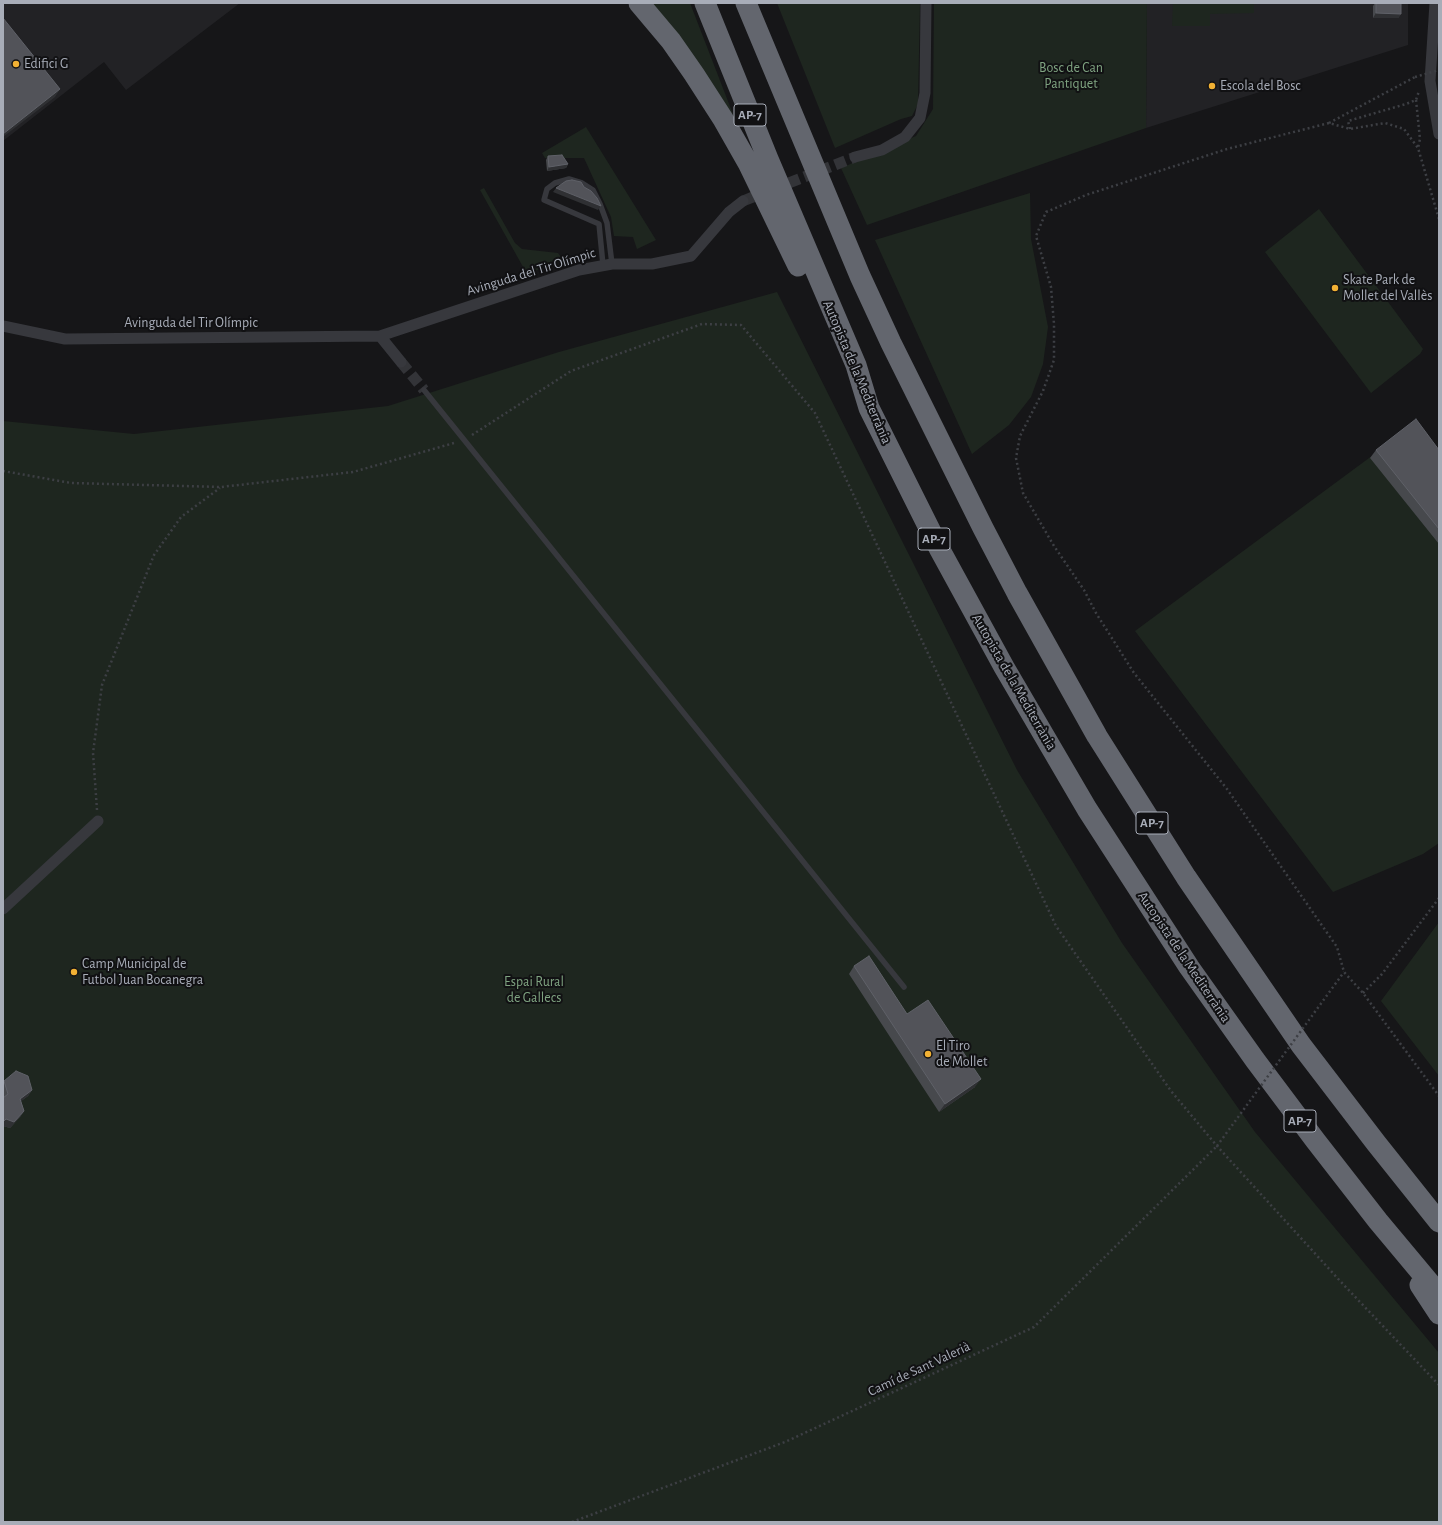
<!DOCTYPE html>
<html>
<head>
<meta charset="utf-8">
<style>
  body { margin:0 }
  #map { position:relative; width:1442px; height:1525px; overflow:hidden; background:#161618; font-family:"Alegreya Sans",sans-serif }
  canvas { display:block }
  .frame { position:absolute; inset:0; border:4px solid #a8adb8; pointer-events:none }
</style>
</head>
<body>
<div id="map">
<canvas width="1442" height="1525"></canvas>
<div class="frame"></div>
</div>
<script>
const context = document.querySelector('canvas').getContext('2d');
context.lineJoin = 'round';
function fill(path, color) { context.fillStyle = color; context.fill(path, 'evenodd'); }
const shape = rows => new Path2D(rows.map(r => 'M' + r).join(''));
function stroke(path, color, width, dash) { context.strokeStyle = color; context.lineWidth = width; context.lineCap = dash ? 'butt' : 'round'; context.setLineDash(dash || []); context.stroke(path); }
function drawText(font, color, halo, rows, align = 'center') {
  context.font = font + ' "Alegreya Sans",sans-serif'; context.lineWidth = 4; context.setLineDash([]); context.textBaseline = 'middle'; context.strokeStyle = halo; context.fillStyle = color; for (const [text, x, y, turn = 0] of rows) {
    context.save(); context.translate(x, y); context.rotate((+turn || 0) * Math.PI / 180); context.textAlign = isNaN(turn) ? turn : align; if (halo) context.strokeText(text, 0, 0); context.fillText(text, 0, 0); context.restore();
  }
}
fill(shape([
  [3,3,240,3,126,90,104,62,3,141],
  [1147,3,1408,3,1408,45,1146,128]
]), '#222225');
fill(shape([
  [647,3,690,3,743,140],
  [777,3,920,3,918,104,912,116,901,119,835,148],
  [934,3,1147,3,1146,128,867,225,841,168,916,136,933,109],
  [1173,3,1254,3,1254,13,1210,14,1210,26,1172,26],
  [586,127,656,240,637,249,633,237,614,236,611,217,584,158,545,158,542,153],
  [484,188,515,243,522,249,558,253,563,260,527,274,480,190],
  [1030,193,1031,239,1048,327,1043,364,1031,397,1009,425,972,454,875,240],
  [1319,209,1423,349,1420,354,1371,393,1265,252],
  [777,292,1017,770,1122,943,1255,1132,1439,1353,1439,1522,3,1522,3,421,134,434,388,406,559,352],
  [1411,427,1439,465,1439,843,1423,854,1333,892,1135,631],
  [1439,922,1439,1076,1381,1001]
]), '#1e261f');
stroke(shape([
  [743,201,855,157],
  [401,362,424,390]
]), '#333438', 11, [11, 5.5]);
stroke(shape([
  [1416,100,1420,139,1418,148],
  [1329,123,1415,77],
  [1350,129,1348,121,1406,104,1416,100,1419,91],
  [1439,219,1418,148,1404,129,1385,123,1350,129,1329,123,1227,149,1086,195,1046,212,1036,236,1051,287,1054,324,1054,360,1043,391,1020,436,1016,458,1023,493,1054,546,1084,590,1096,613,1134,673,1227,789,1337,947,1344,972,1363,993,1439,1096],
  [472,435,571,371,702,324,741,325,815,413,1056,926,1171,1091,1217,1146,1341,1282,1439,1385],
  [3,471,71,483,221,487,353,472,454,443],
  [97,810,93,753,102,685,154,555,181,517,220,488],
  [1363,993,1382,974,1439,898],
  [572,1522,785,1442,1034,1327,1217,1146]
]), '#3d3f44', 2.5, [2, 3]);
stroke(shape([
  [603,265,599,224,544,200,547,189,555,183,569,179,582,183,593,190,600,204,607,223,612,264],
  [424,390,904,987]
]), '#37383d', 5.5);
stroke(shape([
  [1435,3,1430,81,1439,134],
  [855,157,882,150,905,137,920,118,925,93,926,3],
  [3,326,65,339,380,336,579,270,612,264,652,264,691,256,729,212,743,201],
  [380,336,401,362],
  [3,909,98,821]
]), '#37383d', 11);
stroke(shape([
  [639,3,671,41,694,74,723,119,748,163,798,266],
  [705,3,768,159,856,365,869,408,940,550,1004,667,1087,809,1189,967,1255,1060,1315,1140,1378,1221,1439,1294],
  [746,3,860,276,891,343,983,528,1017,593,1097,736,1186,877,1301,1045,1376,1143,1439,1222],
  [1420,1285,1439,1314]
]), '#63666e', 21);
stroke(shape([
  [1415,77,1439,70],
  [1217,1146,1344,972]
]), '#3d3f44', 2.5, [2, 3]);
fill(shape([
  [1375,3,1401,3,1401,14,1398,18,1373,18,1373,6],
  [548,156,568,164,566,168,547,171,546,160],
  [1376,450,1439,450,1439,544,1370,458],
  [854,966,907,1014,975,1087,939,1112,849,974],
  [4,1081,32,1090,28,1096,21,1101,24,1111,20,1117,10,1128,3,1126,3,1083]
]), '#47494d');
fill(shape([
  [1376,13,1401,14,1398,18,1373,18],
  [60,89,55,97,3,137,3,134],
  [568,164,566,168,547,171,549,167],
  [556,188,601,206,598,210,553,192],
  [981,1079,975,1087,939,1112,945,1104],
  [32,1090,28,1096,16,1105,20,1099],
  [24,1111,20,1117,10,1128,3,1126,3,1122,6,1119]
]), '#2f3033');
const building = shape([
  [1376,3,1401,3,1401,14,1376,13,1376,3],
  [3,18,60,89,3,134,3,18],
  [562,155,568,164,549,167,548,156,562,155],
  [572,180,581,182,584,187,591,191,597,198,601,206,556,188,566,181,572,180],
  [1416,419,1439,450,1439,529,1376,450,1416,419],
  [869,956,907,1014,928,1000,981,1079,945,1104,854,966,869,956],
  [16,1071,28,1076,32,1090,20,1099,24,1111,14,1122,6,1119,3,1122,3,1098,8,1094,4,1081,16,1071]
]);
fill(building, '#525359');
stroke(building, '#5f6168', 1);
for (const [x, y, r, color] of [
  [16,64,4,"#f2b134"],
  [1212,86,4,"#f2b134"],
  [1335,288,4,"#f2b134"],
  [74,972,4,"#f2b134"],
  [928,1054,4,"#f2b134"]
]) { const dot = new Path2D(); dot.arc(x, y, r, 0, 2 * Math.PI); context.fillStyle = color; context.fill(dot); stroke(dot, '#111113', 1.5); }
for (const [x, y, w] of [
  [750,115,32],
  [934,539,32],
  [1152,823,32],
  [1300,1121,32]
]) { const box = new Path2D(); box.roundRect(x - w / 2, y - 11, w, 22, 3); context.fillStyle = '#111113'; context.fill(box); stroke(box, '#a8adb8', 1); }
drawText('bold 13px', '#a8adb8', null, [
  ["AP-7",750,115],
  ["AP-7",934,539],
  ["AP-7",1152,823],
  ["AP-7",1300,1121]
]);
drawText('14px', '#a8adb8', '#111113', [
  ["Edifici G",24,64],
  ["Escola del Bosc",1220,86],
  ["Skate Park de",1343,280],
  ["Mollet del Vallès",1343,296],
  ["Camp Municipal de",82,964],
  ["Futbol Juan Bocanegra",82,980],
  ["El Tiro",936,1046],
  ["de Mollet",936,1062]
], 'left');
drawText('14px', '#7fa381', '#111113', [
  ["Bosc de Can",1071,68],
  ["Pantiquet",1071,84],
  ["Espai Rural",534,982],
  ["de Gallecs",534,998]
]);
drawText('14px', '#a8adb8', '#111113', [
  ["Avinguda del Tir Olímpic",531,272,-17],
  ["Avinguda del Tir Olímpic",191,323],
  ["Autopista de la Mediterrània",857,372,67],
  ["Autopista de la Mediterrània",1014,682,60],
  ["Autopista de la Mediterrània",1184,957,56],
  ["Camí de Sant Valerià",919,1369,-25]
]);
</script>
</body>
</html>
